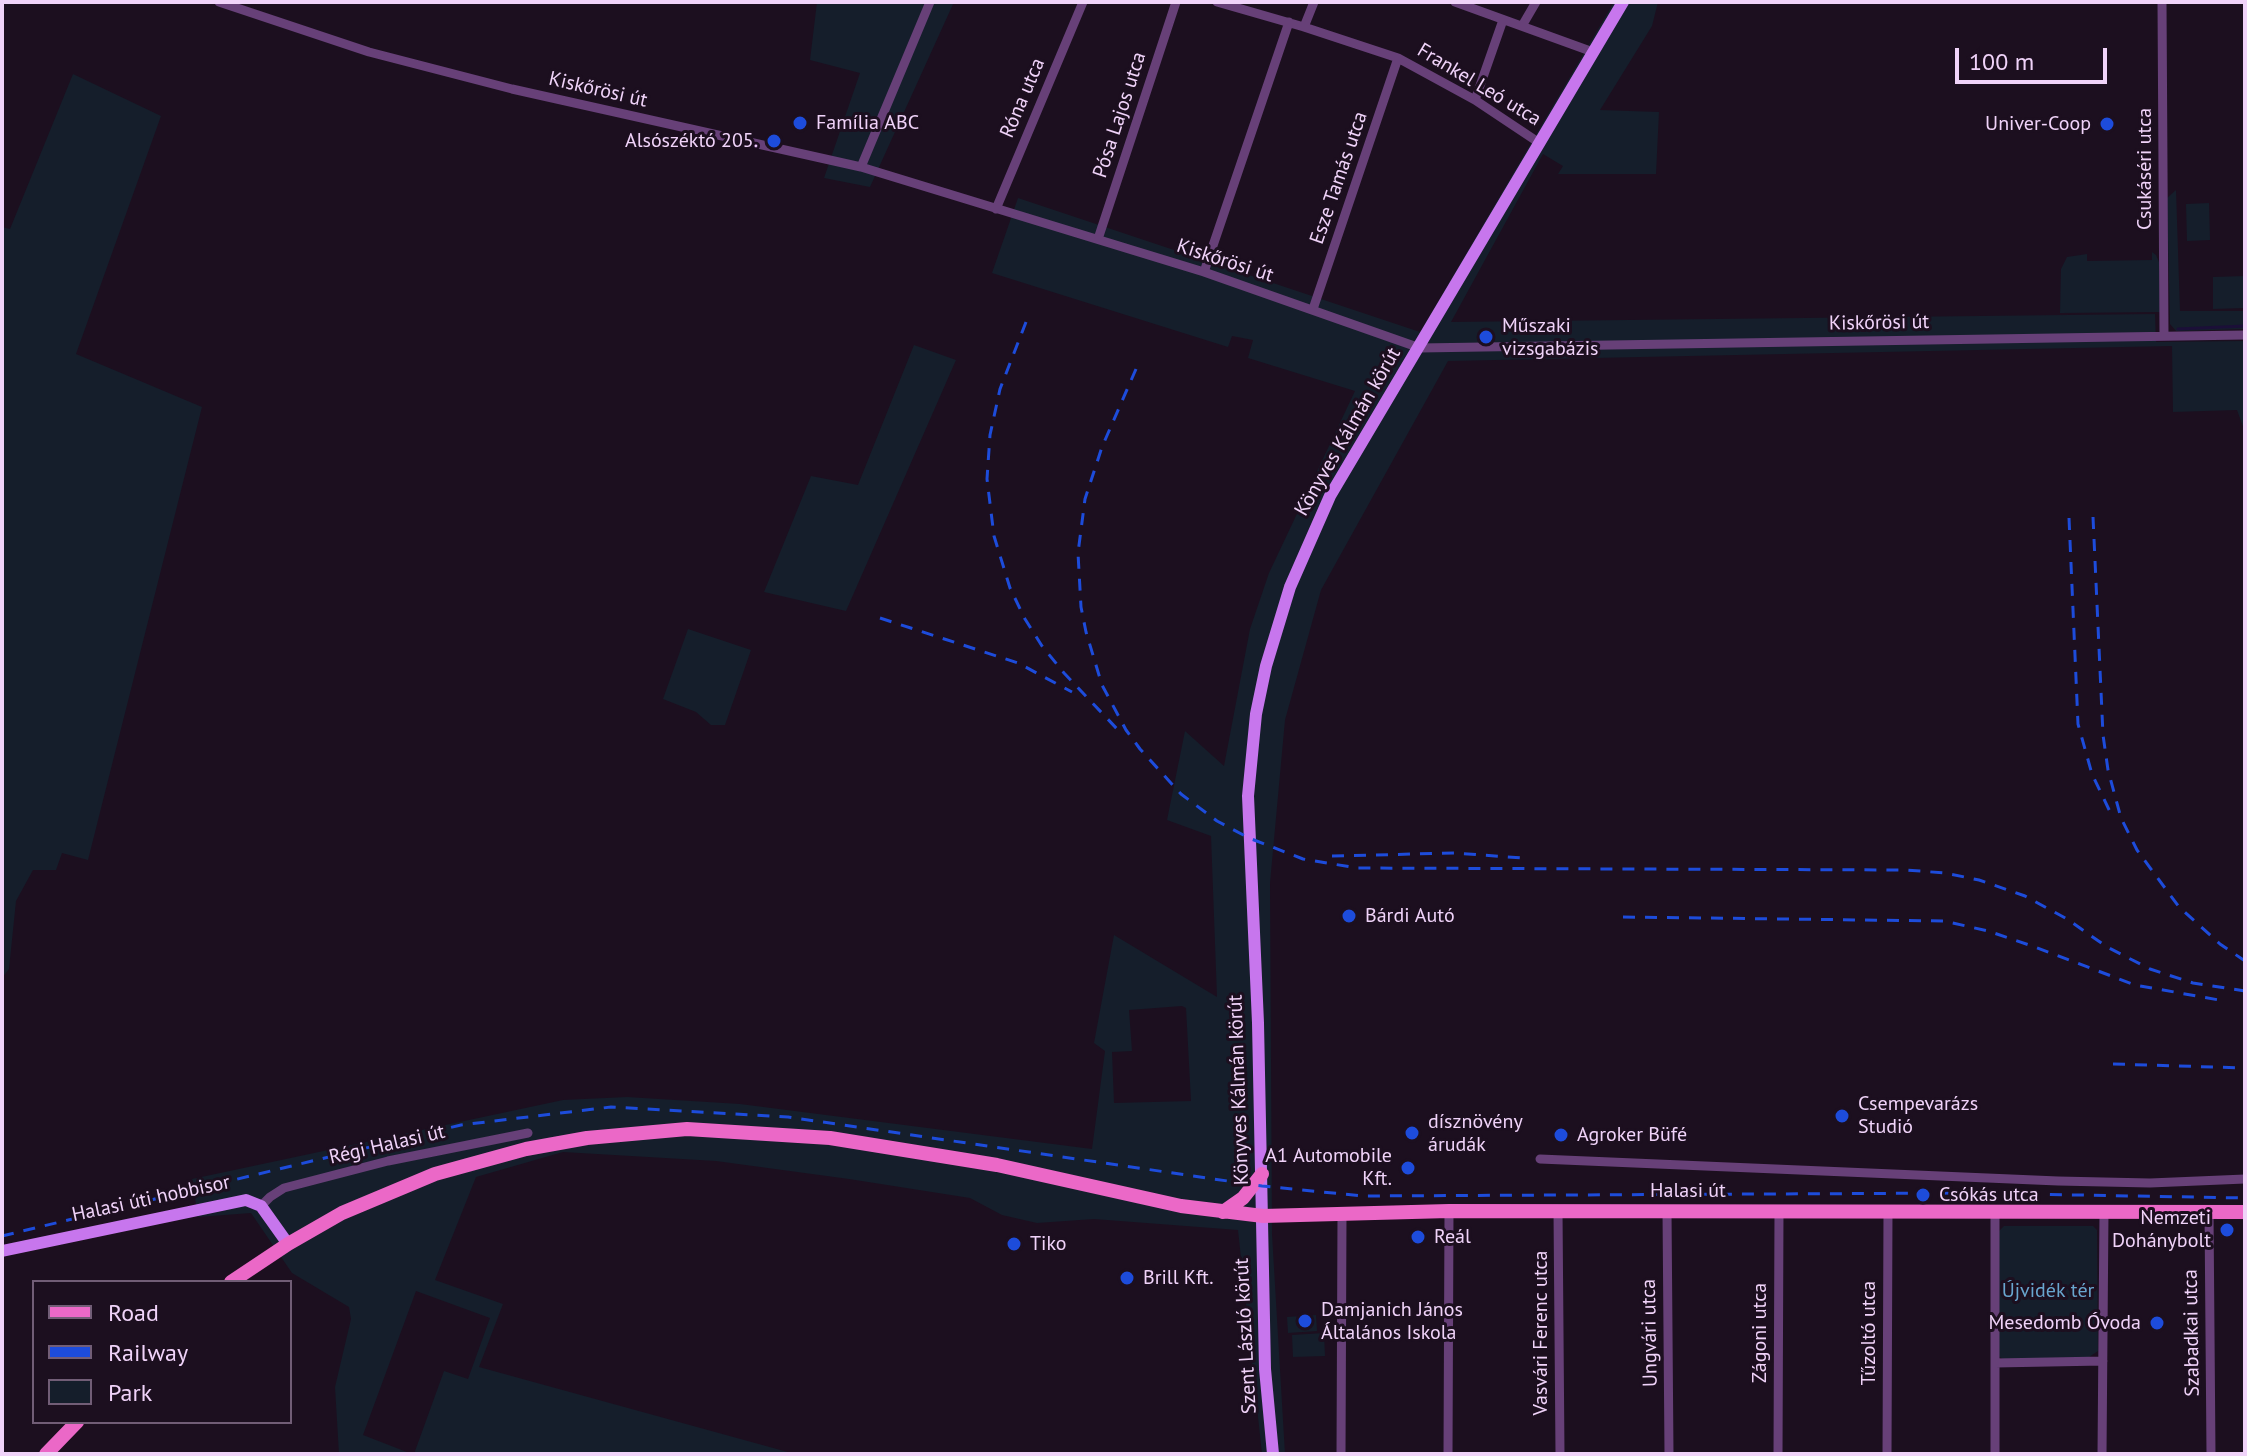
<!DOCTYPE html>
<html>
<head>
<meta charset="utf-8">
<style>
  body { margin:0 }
  #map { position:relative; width:2247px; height:1456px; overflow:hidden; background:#1c0f1f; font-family:"PT Sans",sans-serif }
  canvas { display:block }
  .frame { position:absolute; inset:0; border:4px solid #f0d3f9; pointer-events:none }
  .legend { position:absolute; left:32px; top:1280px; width:260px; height:144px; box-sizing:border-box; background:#1c0f1f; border:2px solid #715d76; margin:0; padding:10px 14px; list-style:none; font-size:24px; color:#f0d3f9 }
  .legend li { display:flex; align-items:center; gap:16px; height:40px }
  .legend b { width:40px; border:2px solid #715d76 }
  .scale { position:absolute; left:1955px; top:48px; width:152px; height:36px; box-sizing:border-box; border:4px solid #f0d3f9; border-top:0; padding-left:10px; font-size:24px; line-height:28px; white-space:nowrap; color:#f0d3f9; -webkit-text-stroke:6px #1c0f1f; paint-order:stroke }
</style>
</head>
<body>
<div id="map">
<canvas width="2247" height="1456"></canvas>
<div class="frame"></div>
<ul class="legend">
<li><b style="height:10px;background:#eb68c7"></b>Road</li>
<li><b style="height:10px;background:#1d4cdb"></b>Railway</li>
<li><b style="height:22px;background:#151e2b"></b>Park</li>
</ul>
<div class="scale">100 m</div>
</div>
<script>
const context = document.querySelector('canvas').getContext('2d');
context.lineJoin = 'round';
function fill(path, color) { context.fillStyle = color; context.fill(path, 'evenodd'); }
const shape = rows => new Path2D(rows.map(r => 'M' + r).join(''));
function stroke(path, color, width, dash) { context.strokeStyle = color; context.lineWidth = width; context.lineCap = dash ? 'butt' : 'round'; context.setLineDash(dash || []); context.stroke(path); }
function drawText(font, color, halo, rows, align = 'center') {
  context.font = font + ' "PT Sans",sans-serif'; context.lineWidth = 6; context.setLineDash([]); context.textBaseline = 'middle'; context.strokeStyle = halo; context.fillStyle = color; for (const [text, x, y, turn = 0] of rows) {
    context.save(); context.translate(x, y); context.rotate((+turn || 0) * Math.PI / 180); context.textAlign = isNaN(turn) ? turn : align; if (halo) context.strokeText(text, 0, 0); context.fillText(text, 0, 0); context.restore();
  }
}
fill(shape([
  [817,2,954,2,870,187,824,178,860,73,810,60],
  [1614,2,1658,2,1652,26,1600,110,1659,112,1656,174,1558,174,1563,166,1543,154,1451,322,2155,314,2156,342,2245,341,2245,432,2237,410,2173,412,2172,346,1448,361,1321,590,1285,720,1270,883,1272,1234,1285,1454,1262,1454,1238,1230,1094,1219,1037,1223,1002,1215,970,1198,849,1179,716,1161,563,1152,476,1177,435,1280,503,1304,479,1367,795,1454,414,1454,444,1371,468,1379,490,1318,416,1291,363,1435,412,1454,339,1454,335,1387,351,1319,349,1307,292,1273,251,1213,198,1217,192,1179,563,1100,627,1097,740,1104,1092,1149,1105,1051,1094,1043,1114,935,1217,997,1211,836,1167,820,1185,731,1224,766,1250,629,1269,573,1355,391,1248,358,1253,340,1232,336,1228,347,992,273,1018,198,1420,332],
  [1182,1006,1186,1008,1191,1101,1114,1103,1112,1052,1132,1051,1129,1010],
  [73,74,161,116,76,354,202,407,88,860,62,853,56,870,33,870,16,901,9,969,2,978,2,227,10,229],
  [2176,190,2180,311,2245,311,2245,329,2181,331,2176,331,2170,324,2167,198],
  [2209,203,2210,240,2187,241,2186,204],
  [2152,252,2156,255,2159,262,2160,312,2060,313,2061,269,2067,257,2087,254,2087,261,2152,260],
  [2245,276,2245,308,2213,309,2213,277],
  [914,345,956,360,846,611,764,592,811,476,858,485],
  [688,629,751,650,725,725,711,725,696,712,663,699],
  [2004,1226,2093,1226,2097,1230,2098,1351,2089,1357,2003,1359,1998,1356,1999,1231],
  [1316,1315,1317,1331,1288,1333,1287,1317],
  [1324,1333,1325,1356,1293,1357,1292,1335]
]), '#151e2b');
stroke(shape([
  [2178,329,2245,326]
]), '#1b0f38', 3);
stroke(shape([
  [219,2,369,52,512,89,861,167,1204,272,1420,348,2245,335],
  [1217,2,1304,27,1398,58,1475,100,1538,142],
  [1455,2,1593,52],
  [2162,2,2164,336],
  [1522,26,1536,2],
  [1304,27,1314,2],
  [1475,100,1503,20],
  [861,167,930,2],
  [996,209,1083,2],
  [1098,239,1176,2],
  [1204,272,1289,22],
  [1313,309,1398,58],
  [1540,1159,2058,1181,2150,1183,2245,1179],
  [261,1206,270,1197,284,1188,388,1161,528,1133],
  [1558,1211,1560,1454],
  [1667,1211,1669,1454],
  [2209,1212,2211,1454],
  [1995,1363,2103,1361],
  [1341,1454,1342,1215],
  [1448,1454,1449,1211],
  [1778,1454,1779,1211],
  [1887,1454,1888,1211],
  [1995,1454,1995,1211],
  [2102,1454,2104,1212]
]), '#674078', 9);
stroke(shape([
  [2,1251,246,1200,261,1206,288,1244],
  [1273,1454,1265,1369,1258,1023,1248,796,1256,714,1266,666,1290,587,1330,496,1623,2]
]), '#c776ed', 12);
stroke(shape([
  [1223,1212,1243,1198,1262,1174],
  [231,1282,288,1244,342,1213,435,1174,526,1149,587,1138,687,1129,830,1138,997,1165,1181,1206,1263,1216,1449,1211,2245,1212],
  [46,1454,77,1422]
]), '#eb68c7', 14);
stroke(shape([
  [1026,322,1000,389,990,435,987,479,994,536,1010,588,1025,619,1042,646,1064,673,1119,731],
  [1136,369,1102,447,1085,499,1078,553,1081,607,1086,632,1102,685,1126,730,1140,749,1181,794,1217,821,1249,838,1303,859,1357,868,1906,870,1945,873,1979,880,2025,896,2067,919,2107,947,2150,969,2193,983,2245,991],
  [2093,517,2103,735,2108,770,2121,818,2137,850,2179,907,2220,944,2245,961],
  [2069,518,2078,724,2092,774,2113,818],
  [880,618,1018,663,1072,692],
  [1332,856,1455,853,1523,858],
  [1623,917,1944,921,1988,931,2035,947,2135,985,2219,1000],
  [2113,1064,2245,1068],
  [2,1236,461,1125,611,1107,788,1117,1262,1186,1363,1196,1968,1193,2245,1198]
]), '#1d4cdb', 3, [12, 10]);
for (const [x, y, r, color] of [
  [800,123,8,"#1d4cdb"],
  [2107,124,8,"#1d4cdb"],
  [774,141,8,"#1d4cdb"],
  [1486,337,8,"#1d4cdb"],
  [1349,916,8,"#1d4cdb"],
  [1842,1116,8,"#1d4cdb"],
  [1412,1133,8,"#1d4cdb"],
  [1561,1135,8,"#1d4cdb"],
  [1408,1168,8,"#1d4cdb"],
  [1923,1195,8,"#1d4cdb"],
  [2227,1230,8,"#1d4cdb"],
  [1418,1237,8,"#1d4cdb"],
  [1014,1244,8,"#1d4cdb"],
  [1127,1278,8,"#1d4cdb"],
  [1305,1321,8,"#1d4cdb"],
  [2157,1323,8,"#1d4cdb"]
]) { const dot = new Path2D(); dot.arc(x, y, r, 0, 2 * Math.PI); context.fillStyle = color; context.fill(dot); stroke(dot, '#1c0f1f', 3); }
drawText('20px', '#f0d3f9', '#1c0f1f', [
  ["Frankel Leó utca",1479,85,31],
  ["Kiskőrösi út",598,90,13],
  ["Róna utca",1023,98,-67],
  ["Pósa Lajos utca",1120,115,-72],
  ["Csukáséri utca",2145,169,-90],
  ["Esze Tamás utca",1339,178,-71],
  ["Kiskőrösi út",1225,261,18],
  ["Kiskőrösi út",1879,323,-1],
  ["Könyves Kálmán körút",1348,432,-60],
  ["Könyves Kálmán körút",1239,1090,-92],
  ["Régi Halasi út",387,1145,-13],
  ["Halasi út",1688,1191],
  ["Halasi úti hobbisor",151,1199,-12],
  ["Vasvári Ferenc utca",1541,1333,-90],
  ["Ungvári utca",1650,1333,-91],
  ["Zágoni utca",1760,1333,-90],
  ["Tűzoltó utca",1869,1333,-90],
  ["Szabadkai utca",2192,1333,-91],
  ["Szent László körút",1246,1336,-93]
]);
drawText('20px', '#f0d3f9', '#1c0f1f', [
  ["Família ABC",816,123],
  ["Univer-Coop",2091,124,"right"],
  ["Alsószéktó 205.",758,141,"right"],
  ["Műszaki",1502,326],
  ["vizsgabázis",1502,349],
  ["Bárdi Autó",1365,916],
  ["Csempevarázs",1858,1104],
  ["Studió",1858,1127],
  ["dísznövény",1428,1122],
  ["árudák",1428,1145],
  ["Agroker Büfé",1577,1135],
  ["A1 Automobile",1392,1156,"right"],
  ["Kft.",1392,1179,"right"],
  ["Csókás utca",1939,1195],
  ["Nemzeti",2211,1218,"right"],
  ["Dohánybolt",2211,1241,"right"],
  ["Reál",1434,1237],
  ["Tiko",1030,1244],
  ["Brill Kft.",1143,1278],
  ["Damjanich János",1321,1310],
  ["Általános Iskola",1321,1333],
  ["Mesedomb Óvoda",2141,1323,"right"]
], 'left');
drawText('20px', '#69a6cf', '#1c0f1f', [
  ["Újvidék tér",2048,1291]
]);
</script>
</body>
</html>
